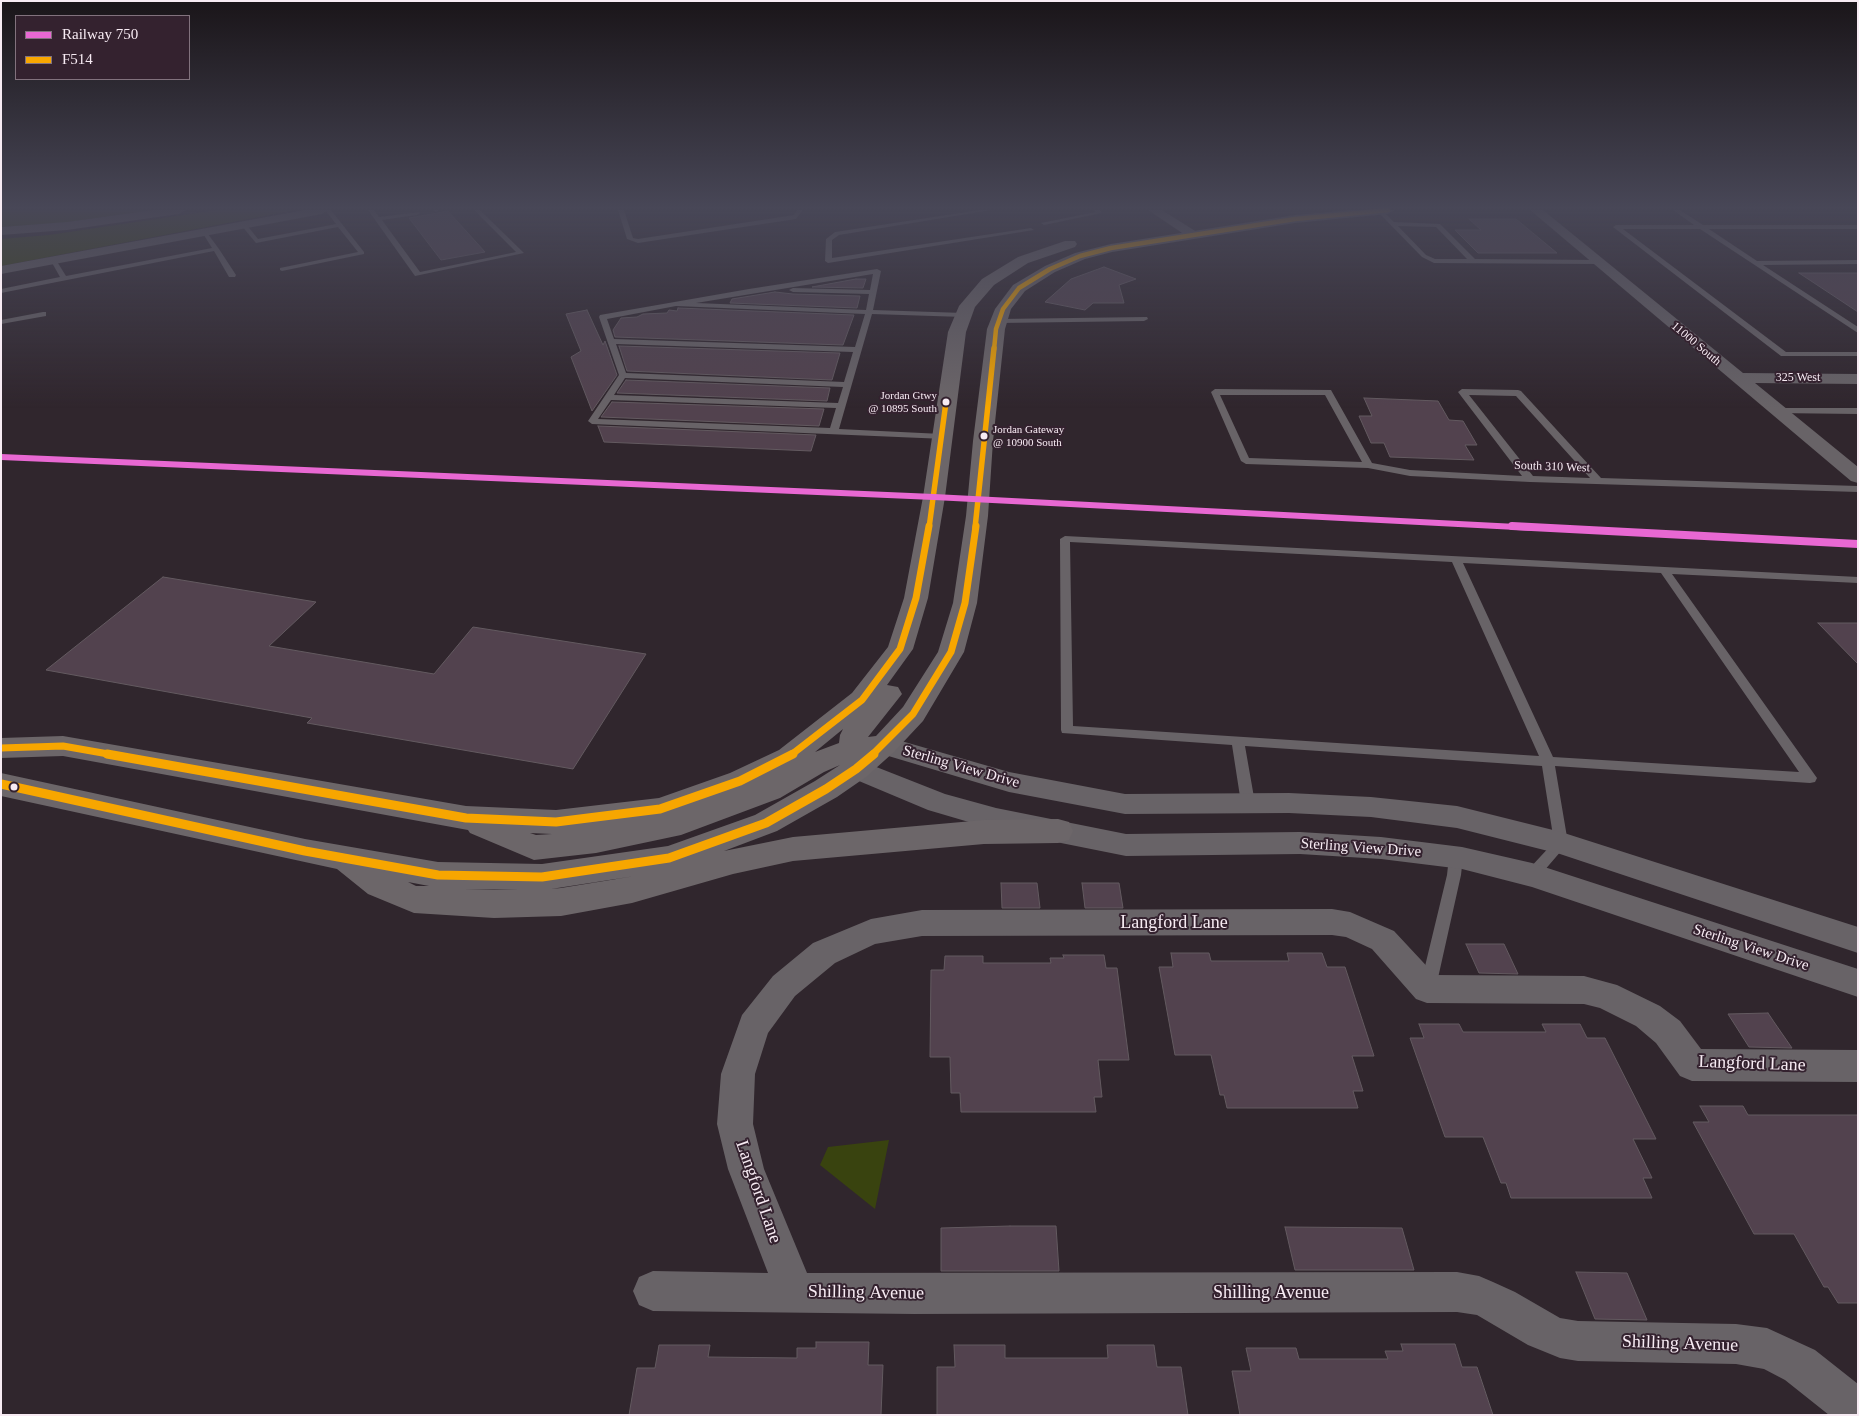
<!DOCTYPE html>
<html>
<head>
<meta charset="utf-8">
<style>
  body { margin:0 }
  #map { position:relative; width:1859px; height:1416px; overflow:hidden; background:#30262d; font-family:Georgia,serif }
  canvas { display:block }
  .frame { position:absolute; inset:0; border:2px solid #f7ebf3; pointer-events:none }
  .legend { position:absolute; left:15px; top:15px; width:175px; height:65px; box-sizing:border-box; background:#34222f; border:1px solid #82727d; margin:0; padding:6px 9px; list-style:none; font-size:15px; color:#f7ebf3 }
  .legend li { display:flex; align-items:center; gap:10px; height:25px }
  .legend b { width:25px; border:1px solid #82727d }
</style>
</head>
<body>
<div id="map">
<canvas width="1859" height="1416"></canvas>
<div class="frame"></div>
<ul class="legend">
<li><b style="height:6px;background:#e868d2"></b>Railway 750</li>
<li><b style="height:6px;background:#f7a600"></b>F514</li>
</ul>
</div>
<script>
const context = document.querySelector('canvas').getContext('2d');
context.lineJoin = 'round';
function fill(path, color) { context.fillStyle = color; context.fill(path, 'evenodd'); }
const shape = rows => new Path2D(rows.map(r => 'M' + r).join(''));
function stroke(path, color, width, dash) { context.strokeStyle = color; context.lineWidth = width; context.lineCap = dash ? 'butt' : 'round'; context.setLineDash(dash || []); context.stroke(path); }
function drawText(font, color, halo, rows, align = 'center') {
  context.font = font + ' Georgia,serif'; context.lineWidth = 4; context.setLineDash([]); context.textBaseline = 'middle'; context.strokeStyle = halo; context.fillStyle = color; for (const [text, x, y, turn = 0] of rows) {
    context.save(); context.translate(x, y); context.rotate((+turn || 0) * Math.PI / 180); context.textAlign = isNaN(turn) ? turn : align; if (halo) context.strokeText(text, 0, 0); context.fillText(text, 0, 0); context.restore();
  }
}
fill(shape([
  [1,210,153,210,62,223,1,227],
  [216,210,296,210,1,266,1,239,49,235],
  [889,1140,875,1209,820,1165,828,1147]
]), '#39430f');
const building = shape([
  [448,211,485,252,441,260,409,218,448,211],
  [1469,219,1516,219,1557,253,1478,253,1455,230,1481,230,1469,219],
  [1104,267,1136,279,1119,285,1124,303,1093,303,1085,310,1045,302,1071,279,1104,267],
  [1799,273,1858,273,1858,312,1799,273],
  [856,279,866,279,863,288,812,287,856,279],
  [775,292,793,294,860,296,857,308,730,303,732,299,775,292],
  [678,308,854,315,843,345,615,337,613,330,621,318,637,317,643,314,667,313,669,310,677,311,678,308],
  [587,310,603,345,605,341,617,375,592,411,571,357,581,351,566,314,587,310],
  [619,346,840,353,832,380,627,371,619,346],
  [626,380,830,388,827,401,617,393,626,380],
  [1364,398,1438,401,1449,420,1463,421,1477,445,1465,445,1474,460,1390,457,1384,443,1371,443,1359,416,1372,416,1364,398],
  [612,402,824,409,819,426,601,417,612,402],
  [598,426,816,435,811,451,604,442,598,426],
  [163,577,316,602,269,646,434,674,473,627,646,654,573,769,307,723,312,718,46,670,163,577],
  [1818,623,1858,623,1858,664,1818,623],
  [1001,883,1037,883,1040,908,1002,908,1001,883],
  [1082,883,1119,883,1123,908,1085,908,1082,883],
  [1466,944,1504,944,1518,974,1479,973,1466,944],
  [1171,953,1209,953,1211,961,1289,961,1287,953,1322,953,1327,967,1345,967,1374,1056,1352,1056,1363,1091,1353,1091,1358,1108,1227,1108,1224,1095,1220,1095,1211,1055,1175,1055,1159,967,1173,967,1171,953],
  [1063,955,1104,955,1106,968,1117,968,1129,1060,1098,1060,1102,1097,1094,1097,1096,1112,961,1112,960,1093,951,1093,950,1057,930,1057,931,970,944,970,945,956,983,956,983,963,1051,963,1050,958,1064,958,1063,955],
  [1768,1013,1774,1022,1792,1048,1749,1047,1728,1014,1768,1013],
  [1419,1024,1459,1024,1463,1032,1546,1032,1542,1024,1580,1024,1587,1038,1605,1038,1656,1139,1633,1139,1652,1178,1643,1178,1652,1198,1511,1198,1506,1183,1501,1183,1483,1137,1445,1137,1410,1038,1424,1038,1419,1024],
  [1700,1106,1743,1106,1748,1115,1858,1115,1858,1303,1838,1303,1828,1287,1824,1287,1794,1234,1754,1234,1693,1122,1709,1122,1700,1106],
  [1010,1226,1056,1226,1059,1271,941,1271,941,1228,1010,1226],
  [1285,1227,1402,1228,1414,1270,1295,1270,1285,1227],
  [1576,1272,1627,1273,1647,1320,1595,1319,1576,1272],
  [816,1342,869,1342,868,1365,883,1365,881,1415,629,1415,637,1368,655,1368,659,1345,710,1345,708,1357,797,1358,797,1348,816,1348,816,1342],
  [1401,1344,1455,1344,1462,1367,1477,1367,1493,1415,1240,1415,1232,1371,1251,1371,1246,1348,1296,1348,1299,1359,1388,1359,1385,1351,1403,1351,1401,1344],
  [954,1345,1005,1345,1005,1358,1108,1358,1107,1345,1154,1345,1157,1367,1181,1367,1188,1415,937,1415,937,1367,955,1367,954,1345]
]);
fill(building, '#52424e');
stroke(building, '#635a60', 1);
fill(shape([
  [325,210,331,210,364,252,364,254,282,271,280,270,280,268,358,252,338,227,256,243,241,225,246,224,258,239,336,224,325,210],
  [368,210,374,210,379,217,419,212,420,213,417,215,382,220,420,272,516,252,474,210,480,210,524,253,415,276,368,210],
  [432,210,439,210,436,212,432,210],
  [618,210,624,210,633,238,638,239,794,215,797,210,803,210,796,219,638,243,627,239,618,210],
  [979,210,992,210,839,235,832,240,832,258,1031,228,1034,230,828,263,825,261,826,239,835,232,979,210],
  [1094,210,1100,210,1102,213,1044,225,1041,223,1095,212,1094,210],
  [1376,210,1382,210,1394,222,1440,224,1475,259,1599,260,1602,262,1599,264,1434,263,1422,257,1376,210],
  [1398,226,1436,227,1467,259,1435,259,1426,255,1398,226],
  [1673,210,1680,210,1703,225,1858,225,1858,229,1709,229,1757,261,1858,260,1858,264,1763,265,1858,327,1858,333,1700,229,1623,229,1786,352,1858,352,1858,356,1781,356,1613,227,1616,225,1694,225,1673,210],
  [205,230,219,249,236,275,235,277,229,277,214,251,1,293,1,289,60,277,51,261,54,259,56,260,66,276,212,248,202,232,205,230],
  [877,269,881,271,873,310,964,313,968,315,964,317,872,314,839,429,942,434,945,435,945,439,592,424,588,421,619,375,599,317,600,315,749,289,877,269],
  [873,274,870,290,793,288,789,290,793,292,869,294,866,310,696,303,873,274],
  [676,306,865,314,855,347,614,339,607,319,676,306],
  [616,344,853,352,844,382,626,373,616,344],
  [625,378,843,387,838,403,614,395,625,378],
  [611,400,836,408,830,428,598,419,611,400],
  [43,312,46,312,46,316,1,324,1,320,43,312],
  [1147,317,1148,319,1144,321,999,323,995,321,999,319,1147,317],
  [1215,389,1331,390,1372,463,1410,470,1522,476,1458,392,1462,389,1518,390,1521,391,1601,478,1858,486,1858,492,1530,482,1410,476,1368,468,1246,464,1241,461,1211,392,1215,389],
  [1220,395,1325,395,1362,462,1249,458,1220,395],
  [1469,395,1516,396,1590,478,1533,476,1469,395],
  [1777,408,1858,408,1858,414,1774,413,1774,409,1777,408],
  [1065,536,1858,577,1858,583,1672,574,1817,778,1815,782,1810,783,1555,766,1568,843,1537,879,1532,881,1527,879,1525,875,1527,871,1554,842,1542,766,1245,746,1255,803,1253,807,1248,808,1243,807,1241,803,1232,745,1062,733,1061,730,1060,539,1065,536],
  [1070,542,1452,562,1539,756,1073,726,1070,542],
  [1463,563,1661,573,1799,772,1553,757,1463,563],
  [1456,851,1461,853,1463,857,1461,875,1436,987,1434,992,1428,994,1422,992,1420,987,1447,875,1449,857,1451,853,1456,851]
]), '#686367');
fill(shape([
  [304,210,328,210,322,214,1,274,1,266,304,210],
  [1148,210,1162,210,1200,234,1193,238,1188,237,1148,210],
  [1530,210,1543,210,1743,373,1858,374,1858,384,1755,383,1858,467,1858,483,1851,481,1530,210],
  [884,736,1009,772,1125,794,1289,793,1371,797,1457,806,1561,832,1858,927,1858,953,1560,854,1457,828,1371,817,1289,813,1125,814,1009,792,875,752,871,745,875,738,884,736],
  [856,759,945,794,996,808,1126,834,1300,832,1381,837,1462,847,1532,863,1858,969,1858,997,1532,887,1462,869,1381,859,1300,854,1126,856,996,830,928,810,847,776,843,769,847,762,856,759],
  [1332,909,1350,912,1394,931,1435,975,1584,976,1617,985,1660,1006,1680,1021,1701,1049,1858,1050,1858,1082,1692,1081,1680,1076,1656,1043,1636,1026,1600,1008,1584,1004,1427,1003,1416,999,1372,949,1346,937,1332,935,922,936,875,944,835,963,795,996,768,1033,755,1074,753,1124,764,1169,807,1273,1457,1272,1479,1276,1493,1282,1515,1292,1560,1318,1578,1321,1736,1324,1767,1328,1815,1350,1858,1384,1858,1415,1829,1415,1785,1380,1764,1369,1736,1364,1578,1361,1560,1358,1528,1345,1477,1315,1457,1312,914,1314,653,1311,639,1305,633,1291,639,1277,653,1271,768,1273,728,1169,717,1124,721,1074,742,1015,773,976,813,943,871,919,922,910,1332,909]
]), '#686367');
fill(shape([
  [1349,210,1395,210,1388,214,1295,223,1112,252,1085,259,1055,272,1025,291,1011,309,1005,329,993,441,988,516,977,603,964,652,923,721,894,752,866,777,837,797,777,831,724,851,793,837,984,820,1058,819,1069,822,1073,831,1069,840,1058,843,984,844,793,861,733,874,632,903,561,916,494,918,414,913,368,894,337,869,1,796,1,773,305,839,438,862,542,864,668,846,755,815,815,781,840,765,824,772,780,798,681,835,596,853,534,860,470,833,468,830,63,756,1,758,1,738,63,736,466,806,556,810,659,798,730,773,779,750,852,693,888,647,904,598,923,497,948,332,959,306,982,279,1018,257,1065,241,1075,241,1077,244,1075,247,1028,263,994,285,975,307,966,332,945,497,928,598,913,649,887,685,898,687,902,694,868,737,876,736,903,707,938,652,953,603,966,516,973,441,987,329,995,309,1013,285,1045,266,1075,253,1111,244,1295,215,1349,210],
  [843,729,840,735,839,743,815,752,843,729],
  [530,833,552,834,536,835,530,833],
  [635,876,561,888,551,889,635,876],
  [408,882,429,886,416,886,408,882],
  [464,889,519,890,494,890,464,889]
]), '#6c6669');
fill(shape([
  [153,210,186,210,179,214,67,230,1,235,1,227,67,222,153,210]
]), '#676065');
stroke(shape([
  [994,350,996,329,1003,309,1019,288,1050,269,1080,256,1111,248,1295,219,1388,210]
]), '#f7a600', 4.5);
stroke(shape([
  [929,528,946,402],
  [975,528,994,348]
]), '#f7a600', 5.5);
stroke(shape([
  [1,748,63,746,114,755],
  [791,755,862,700,900,649,916,598,929,526],
  [872,755,913,714,951,652,965,603,976,526]
]), '#f7a600', 7);
stroke(shape([
  [107,754,466,818,556,822,660,809,740,781,793,754],
  [1,784,305,851,438,875,542,877,669,858,766,823,826,789,856,769,874,754]
]), '#f7a600', 9);
stroke(shape([
  [1,457,934,497,1536,528]
]), '#e868d2', 6);
stroke(shape([
  [1512,526,1858,544]
]), '#e868d2', 8);
const sky = context.createLinearGradient(0, 0, 0, 408);
sky.addColorStop(0, '#1a1519');
sky.addColorStop(0.51, '#484757');
sky.addColorStop(1, '#48475700');
context.fillStyle = sky;
context.fillRect(0, 0, 1859, 408);
for (const [x, y, r, color] of [
  [946,402,4.5,"#f7ebf3"],
  [984,436,4.5,"#f7ebf3"],
  [14,787,4.5,"#f7ebf3"]
]) { const dot = new Path2D(); dot.arc(x, y, r, 0, 2 * Math.PI); context.fillStyle = color; context.fill(dot); stroke(dot, '#34222f', 2); }
drawText('11px', '#f7ebf3', '#34222f', [
  ["Jordan Gtwy",937,396],
  ["@ 10895 South",937,409],
  ["Jordan Gateway",993,430,"left"],
  ["@ 10900 South",993,443,"left"]
], 'right');
drawText('12px', '#f7ebf3', '#34222f', [
  ["11000 South",1696,344,40],
  ["325 West",1798,378],
  ["South 310 West",1552,467,2]
]);
drawText('15px', '#f7ebf3', '#34222f', [
  ["Sterling View Drive",961,767,16],
  ["Sterling View Drive",1361,848,4],
  ["Sterling View Drive",1751,948,18]
]);
drawText('18px', '#f7ebf3', '#34222f', [
  ["Langford Lane",1174,923],
  ["Langford Lane",1752,1064,2],
  ["Langford Lane",758,1192,71],
  ["Shilling Avenue",866,1293,1],
  ["Shilling Avenue",1271,1293],
  ["Shilling Avenue",1680,1344,2]
]);
</script>
</body>
</html>
